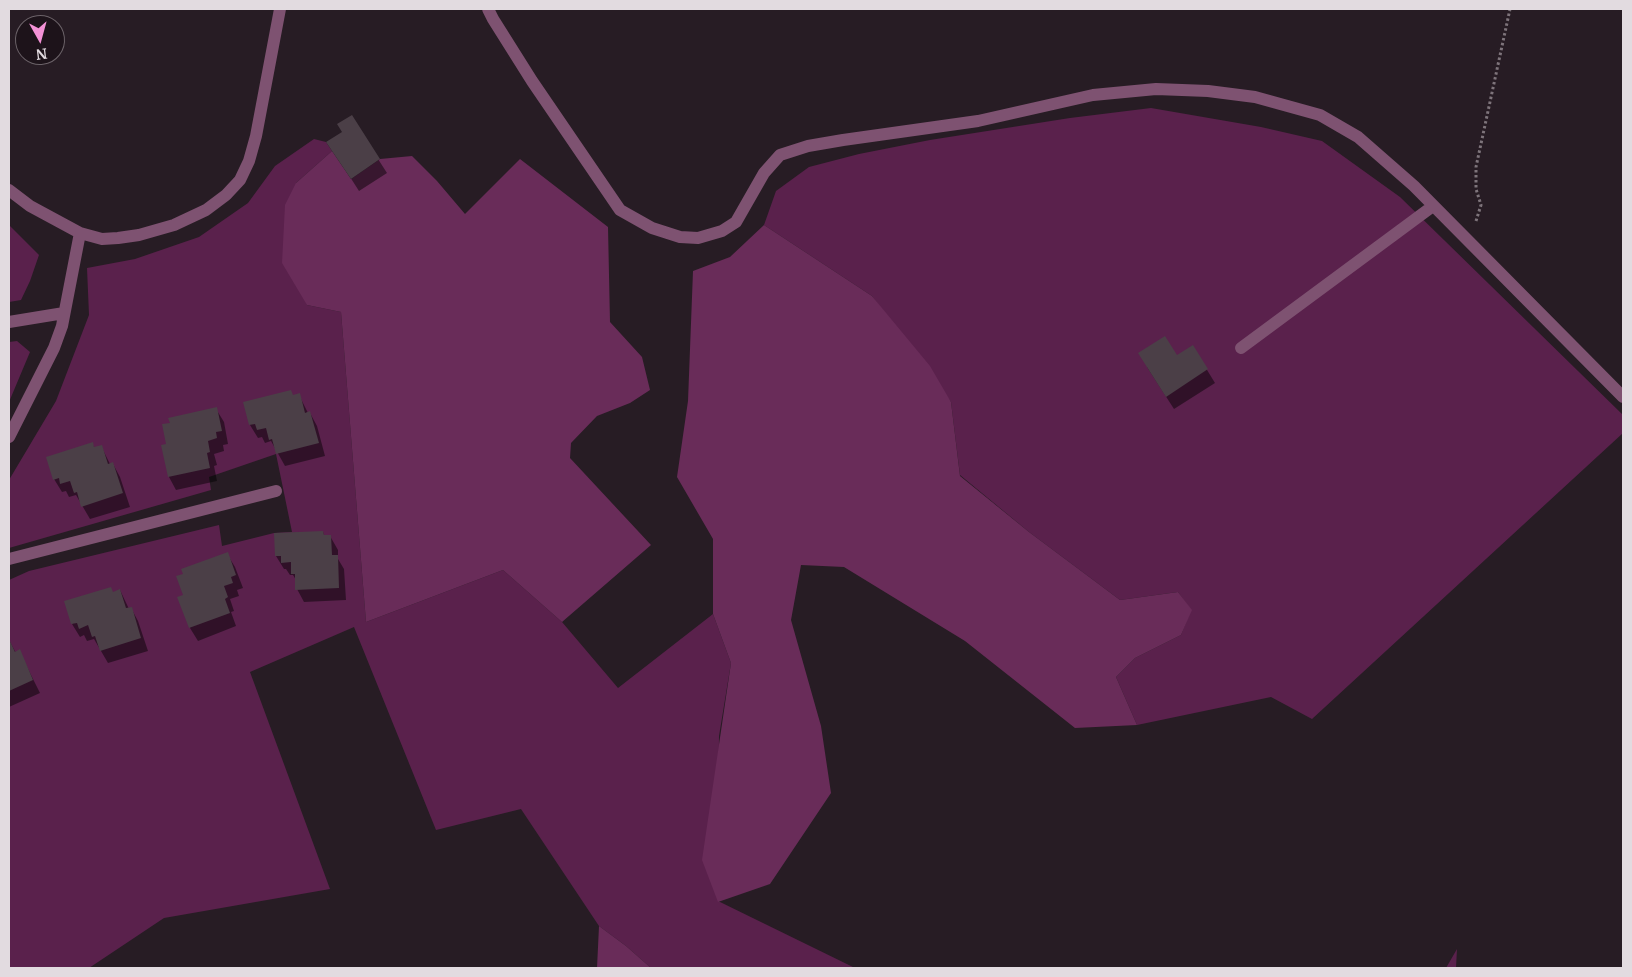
<!DOCTYPE html>
<html>
<head>
<meta charset="utf-8">
<style>
  body { margin:0 }
  #map { position:relative; width:1632px; height:977px; overflow:hidden; background:#271c24; font-family:Merriweather,serif }
  canvas { display:block }
  .frame { position:absolute; inset:0; border:10px solid #e2dbe0; pointer-events:none }
  .north { position:absolute; left:15px; top:15px; width:50px; height:50px; box-sizing:border-box; background:#1d131a; border:1px solid #6c6369; border-radius:50%; rotate:173deg; font-size:14px; font-weight:700; line-height:20px; text-align:center; color:#e2dbe0 }
  .north::after { content:''; display:block; margin:auto; width:18px; height:22px; background:#f391d6; clip-path:polygon(50% 0,100% 100%,50% 72%,0 100%) }
</style>
</head>
<body>
<div id="map">
<canvas width="1632" height="977"></canvas>
<div class="frame"></div>
<div class="north">N</div>
</div>
<script>
const context = document.querySelector('canvas').getContext('2d');
context.lineJoin = 'round';
function fill(path, color) { context.fillStyle = color; context.fill(path, 'evenodd'); }
const shape = rows => new Path2D(rows.map(r => 'M' + r).join(''));
function stroke(path, color, width, dash) { context.strokeStyle = color; context.lineWidth = width; context.lineCap = dash ? 'butt' : 'round'; context.setLineDash(dash || []); context.stroke(path); }
fill(shape([
  [1151,108,1261,127,1322,141,1400,197,1623,415,1623,433,1312,719,1271,697,1137,725,1116,677,1135,658,1181,635,1191,610,1178,592,1120,600,1029,532,960,475,951,402,872,296,764,225,776,191,809,167,859,154,930,140,1070,118],
  [314,139,326,142,332,151,296,183,307,305,341,312,366,622,503,570,562,622,618,688,713,614,731,663,719,736,718,901,855,968,651,968,626,946,599,926,521,809,436,830,354,627,250,672,330,889,164,918,89,968,9,968,9,580,29,571,219,525,222,546,274,533,292,532,276,454,209,477,211,490,9,548,9,480,56,401,89,315,87,268,135,259,199,237,248,203,275,166],
  [9,225,39,255,30,281,21,300,9,302],
  [17,341,30,352,9,402,9,342],
  [1457,949,1456,968,1446,968]
]), '#5a214c');
fill(shape([
  [332,151,351,179,380,159,412,156,437,181,465,214,520,159,608,227,610,322,642,357,650,390,630,403,597,416,571,443,570,458,651,545,562,622,503,570,366,622,341,312,307,305,282,263,285,205,296,183],
  [764,225,872,296,930,366,951,402,960,476,1029,532,1120,600,1178,592,1192,610,1181,635,1135,658,1116,677,1137,725,1075,728,965,641,844,567,801,565,791,620,821,726,831,793,770,884,718,902,702,860,731,663,713,614,713,539,677,477,688,401,693,271,730,257],
  [599,926,626,946,651,968,597,968]
]), '#692c59');
fill(shape([
  [351,117,387,173,359,191,336,155,343,132],
  [1193,347,1215,383,1174,409,1147,367,1177,357],
  [299,395,308,413,310,413,317,426,325,456,285,466,271,441,265,443,262,437,258,438,250,425,245,403],
  [216,409,224,422,228,444,223,445,224,451,214,454,217,465,214,466,217,481,176,490,169,477,168,445],
  [92,444,95,448,101,446,110,464,113,464,120,477,130,507,90,519,76,495,69,497,66,491,62,492,54,479],
  [323,532,325,537,330,536,338,550,338,559,344,569,346,600,304,602,297,589,296,580,293,575,290,575,286,569,284,569,276,556,275,534],
  [227,554,235,567,243,588,237,590,239,596,230,599,234,611,231,612,236,626,198,641,190,628,179,598,184,596],
  [120,590,129,609,131,608,138,621,148,651,108,663,94,639,87,641,84,635,80,637,72,624,113,593],
  [9,640,16,653,19,651,40,693,9,707]
]), '#0007');
fill(shape([
  [352,115,380,159,351,179,326,142,342,132,337,124],
  [1165,336,1177,355,1193,345,1208,369,1166,397,1138,353],
  [291,390,293,395,300,393,305,413,310,411,319,443,276,454,272,439,269,440,266,428,257,430,255,424,249,425,243,402],
  [217,407,222,431,216,432,217,438,208,441,210,452,207,453,210,468,168,477,161,445,166,444,162,424,170,423,168,418],
  [93,442,94,447,102,445,108,464,113,462,123,493,81,507,77,492,74,493,70,481,60,484,59,478,53,480,46,457],
  [323,531,324,535,331,535,332,555,338,555,339,588,295,590,295,574,291,574,291,562,281,563,281,556,275,556,274,533],
  [228,552,236,575,231,577,233,583,224,586,228,597,225,599,230,613,189,628,177,597,183,595,176,576,183,574,181,569],
  [111,587,113,592,120,589,126,608,132,607,141,638,100,651,95,636,92,637,88,625,79,629,77,623,71,624,64,601],
  [9,639,15,652,20,649,33,680,9,691]
]), '#4b3f47');
stroke(shape([
  [1476,221,1481,205,1476,189,1476,167,1510,9]
]), '#7e747b', 3, [2.5, 2.5]);
stroke(shape([
  [488,9,493,19,532,81,620,210,652,228,680,237,698,238,722,231,736,222,764,173,780,155,808,146,843,140,978,121,1093,95,1156,89,1208,91,1255,97,1320,115,1358,137,1414,186,1623,397],
  [9,190,30,206,80,233],
  [9,322,64,313],
  [1241,348,1433,206],
  [9,437,54,348,62,326,80,233,102,239,118,238,139,235,174,225,206,210,226,195,240,180,249,161,256,136,280,9],
  [9,559,276,491]
]), '#7e5271', 12);
</script>
</body>
</html>
